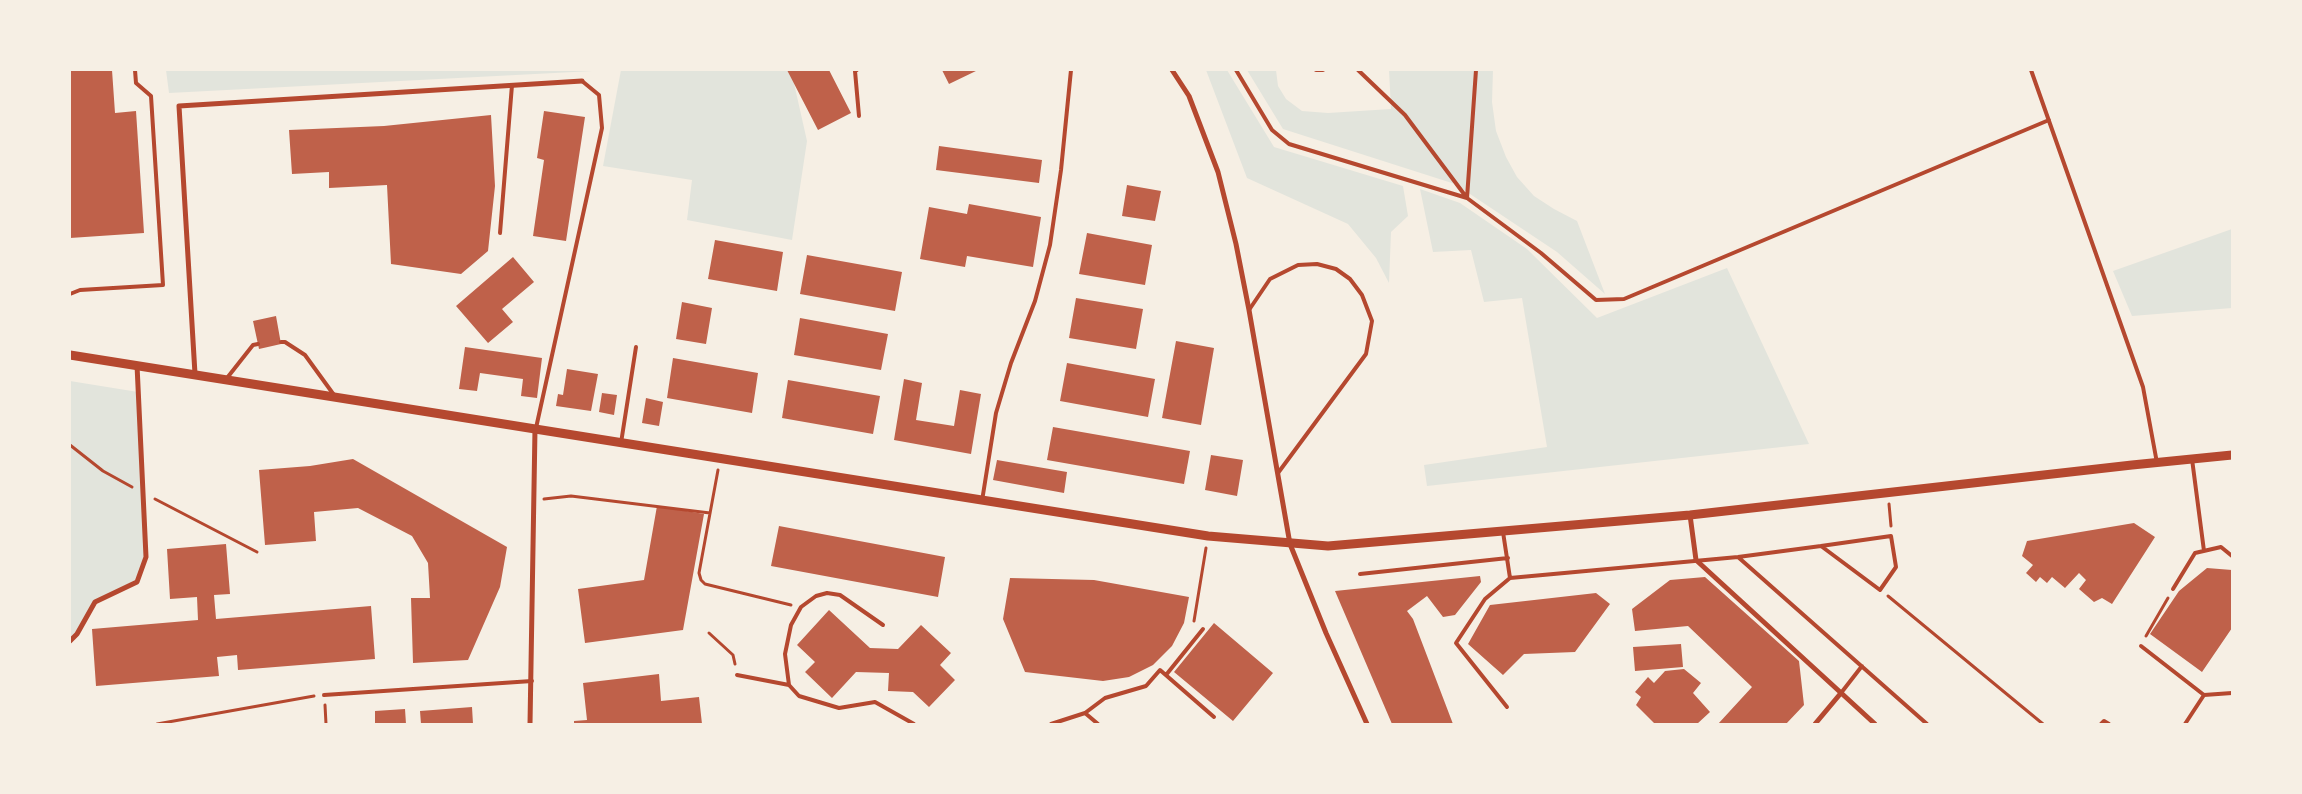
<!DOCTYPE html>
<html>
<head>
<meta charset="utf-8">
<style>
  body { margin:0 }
  #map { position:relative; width:2302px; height:794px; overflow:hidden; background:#f6efe4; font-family:"Fira Sans",sans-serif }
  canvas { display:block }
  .frame { position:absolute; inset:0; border:71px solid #f6efe4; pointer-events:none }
</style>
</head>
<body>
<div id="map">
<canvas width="2302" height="794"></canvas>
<div class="frame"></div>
</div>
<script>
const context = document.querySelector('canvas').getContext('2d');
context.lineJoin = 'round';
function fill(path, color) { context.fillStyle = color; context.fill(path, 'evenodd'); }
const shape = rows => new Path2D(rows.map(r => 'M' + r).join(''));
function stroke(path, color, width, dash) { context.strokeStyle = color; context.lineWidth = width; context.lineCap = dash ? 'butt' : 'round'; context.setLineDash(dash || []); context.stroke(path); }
fill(shape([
  [166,70,612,70,169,93],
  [621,70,791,70,807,141,792,240,687,220,692,180,603,166],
  [1206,70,1227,70,1274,147,1403,186,1408,216,1391,232,1389,283,1376,258,1348,224,1247,178],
  [1247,70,1276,70,1278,86,1286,99,1302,111,1328,113,1391,109,1389,70,1493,70,1492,102,1496,131,1506,157,1517,177,1534,196,1554,209,1577,221,1605,294,1557,252,1455,184,1283,129],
  [1420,189,1460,203,1527,249,1597,318,1727,268,1809,444,1427,486,1424,465,1547,447,1522,298,1484,302,1471,250,1433,252],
  [2232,229,2232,308,2132,316,2113,271],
  [70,381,138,392,146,557,137,582,95,603,70,641]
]), '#e2e4dc');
fill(shape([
  [70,70,112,70,115,113,136,111,144,233,70,238],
  [787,70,829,70,851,113,818,130],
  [942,70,978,70,949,84],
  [544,111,585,117,566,241,533,236,544,160,537,158],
  [491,115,495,186,488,251,461,274,391,264,387,185,329,188,329,172,292,174,289,130,384,126],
  [939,146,1042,160,1039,183,936,170],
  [1127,185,1161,191,1155,221,1122,216],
  [969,204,1041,217,1033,267,967,256,965,267,920,259,929,207,967,214],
  [1087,233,1152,245,1145,285,1079,274],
  [715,240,783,252,777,291,708,279],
  [807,255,902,272,895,311,800,294],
  [513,257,534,282,502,309,513,322,488,343,456,306],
  [1076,298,1143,309,1136,349,1069,338],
  [682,302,712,308,706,344,676,339],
  [276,316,281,344,259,349,253,321],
  [800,318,888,334,881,370,794,355],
  [1176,341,1214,348,1201,425,1162,418],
  [465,347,542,358,537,398,521,396,523,379,480,373,477,391,459,389],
  [673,358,758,373,752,413,667,398],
  [1067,363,1155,379,1148,417,1060,401],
  [567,369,598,374,591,411,556,406,558,394,563,395],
  [904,379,922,383,916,420,954,426,960,390,981,394,971,454,894,440],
  [788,380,880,396,873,434,782,418],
  [602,393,617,395,614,415,599,412],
  [646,398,663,402,659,426,642,423],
  [1053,427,1190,451,1184,484,1047,460],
  [1211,455,1243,460,1237,496,1205,490],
  [353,459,507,547,500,587,468,660,413,663,411,598,430,598,428,563,412,536,358,508,314,512,316,541,265,545,259,470,310,466],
  [997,460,1067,472,1064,493,993,480],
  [657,506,704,514,683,630,585,643,578,589,644,580],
  [2134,523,2155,537,2112,604,2102,598,2094,602,2079,589,2086,580,2079,573,2065,588,2052,577,2047,583,2040,577,2036,582,2026,573,2033,565,2022,556,2027,541],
  [779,526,945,557,938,597,771,566],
  [226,544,230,594,214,595,216,619,371,606,375,659,238,670,237,655,217,657,219,676,96,686,92,629,198,620,197,597,170,599,167,549],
  [2207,568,2232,570,2232,628,2202,672,2150,634,2179,591],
  [1480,576,1481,582,1455,615,1443,617,1427,596,1407,611,1413,619,1453,724,1392,724,1335,591],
  [1705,577,1799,661,1804,705,1786,724,1718,724,1752,687,1688,626,1635,631,1632,609,1670,580],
  [1010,578,1094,580,1189,597,1184,623,1172,646,1153,665,1129,677,1103,681,1025,672,1003,619],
  [1596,593,1610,604,1575,652,1524,654,1503,675,1468,644,1490,605],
  [829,610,870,648,898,649,921,625,951,653,940,665,955,680,929,707,913,692,888,691,889,673,856,672,832,698,805,672,815,662,797,645],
  [1214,623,1273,673,1233,721,1174,672],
  [1681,644,1683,667,1635,671,1633,647],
  [1684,669,1701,683,1693,693,1710,712,1697,724,1655,724,1636,705,1641,697,1635,692,1648,677,1654,683,1665,671],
  [659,674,661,701,699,697,702,724,574,724,574,721,587,720,583,683],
  [472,707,473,724,421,724,420,711],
  [405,709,406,724,375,724,375,711]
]), '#bf614a');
stroke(shape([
  [70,445,103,471,132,487],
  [718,470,699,573,701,580,705,584,791,605],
  [155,499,257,552],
  [544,499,571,496,710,513],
  [1889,504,1891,526],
  [1888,596,2043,724],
  [1194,621,1206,548],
  [709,633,733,655,735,664],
  [2146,636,2168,598],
  [325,705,326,724],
  [157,724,314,696]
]), '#b5482f', 3);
stroke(shape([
  [857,70,855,71,859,116],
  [1236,70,1272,130,1289,144,1467,198],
  [1316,70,1323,70],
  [1358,70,1405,115,1467,198,1541,253,1596,300,1624,299,2049,120],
  [2031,70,2143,387,2157,463],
  [1467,198,1476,70],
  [500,233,512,85],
  [70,294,80,290,163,285,151,96,136,83,135,70],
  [1249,310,1270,279,1298,265,1317,264,1336,269,1350,279,1362,295,1372,321,1366,354,1278,473],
  [281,342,285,342,305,355,334,395],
  [227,378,253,345,258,344],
  [536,428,602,128,599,95,582,81],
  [621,443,636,347],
  [2192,459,2204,551],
  [982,501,996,413,1011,363,1035,301,1050,245,1061,170,1071,70],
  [1503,532,1510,578,1738,557,1821,546,1880,590,1896,567,1891,536,1821,546],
  [1738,557,1927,724],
  [1360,574,1508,558],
  [2173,589,2195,553,2221,547,2232,556],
  [883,625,840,595,827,593,816,596,801,607,791,625,785,654,789,685,799,696,839,708,875,702,914,724],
  [2141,646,2204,695,2232,693],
  [737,675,789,685],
  [1166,675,1203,629],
  [1841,693,1862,666],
  [324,695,532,681],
  [1507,707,1456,643,1485,599,1510,578],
  [1085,713,1105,698,1146,686,1160,670,1214,717],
  [1051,724,1085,713,1098,724],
  [2101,724,2104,721,2109,724],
  [2185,724,2204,695]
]), '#b5482f', 4);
stroke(shape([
  [1172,70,1189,96,1218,172,1236,244,1249,310,1290,544,1326,633,1367,724],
  [195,374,179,106,582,81],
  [1690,515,1696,560,1875,724],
  [70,641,77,634,95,602,137,582,146,557,137,365],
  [530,724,535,429],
  [1815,724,1841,693]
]), '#b5482f', 5);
stroke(shape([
  [70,355,1208,536,1328,546,1690,515,2132,465,2232,455]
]), '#b5482f', 9);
</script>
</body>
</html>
